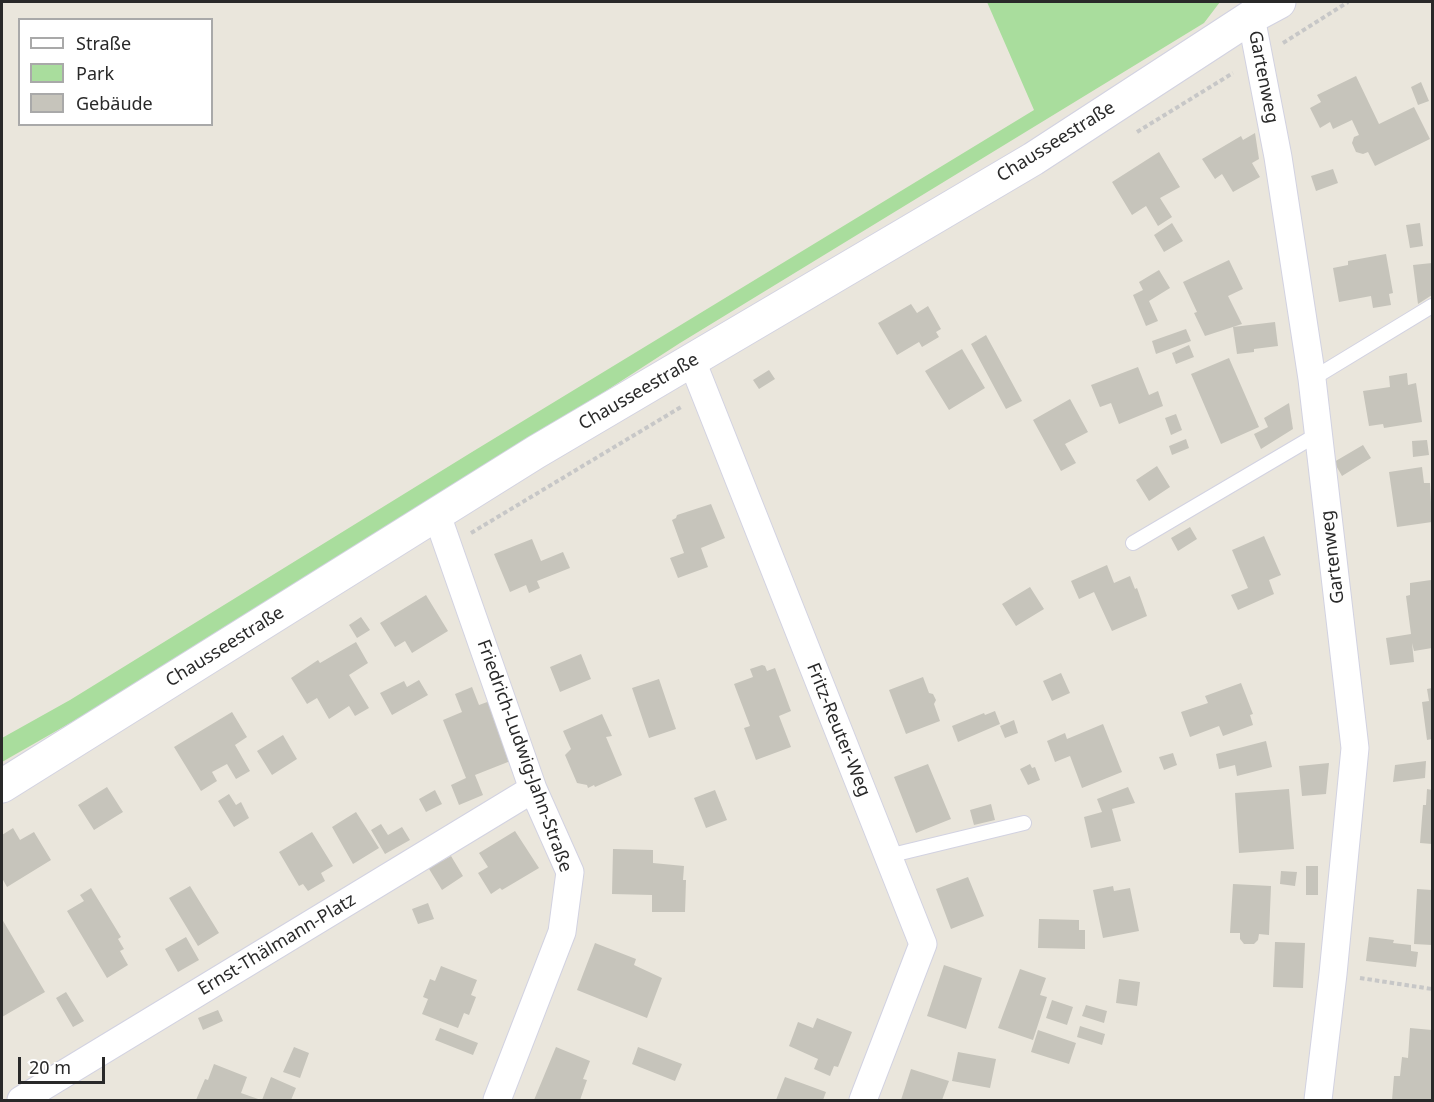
<!DOCTYPE html>
<html>
<head>
<meta charset="utf-8">
<style>
  body { margin:0 }
  #map { position:relative; width:1434px; height:1102px; overflow:hidden; background:#eae6dc; font-family:"Noto Sans",sans-serif }
  canvas { display:block }
  .frame { position:absolute; inset:0; border:3px solid #292929; pointer-events:none }
  .legend { position:absolute; left:18px; top:18px; width:195px; height:108px; box-sizing:border-box; background:#fff; border:2px solid #a9a9a9; margin:0; padding:8px 10px; list-style:none; font-size:18px; color:#292929 }
  .legend li { display:flex; align-items:center; gap:12px; height:30px }
  .legend b { width:30px; border:2px solid #a9a9a9 }
  .scale { position:absolute; left:18px; top:1057px; width:87px; height:27px; box-sizing:border-box; border:3px solid #292929; border-top:0; padding-left:8px; font-size:18px; line-height:21px; white-space:nowrap; color:#292929; -webkit-text-stroke:4px #fff; paint-order:stroke }
</style>
</head>
<body>
<div id="map">
<canvas width="1434" height="1102"></canvas>
<div class="frame"></div>
<ul class="legend">
<li><b style="height:8px;background:#fff"></b>Straße</li>
<li><b style="height:16px;background:#a9dd9d"></b>Park</li>
<li><b style="height:16px;background:#c6c4bb"></b>Gebäude</li>
</ul>
<div class="scale">20 m</div>
</div>
<script>
const context = document.querySelector('canvas').getContext('2d');
context.lineJoin = 'round';
function fill(path, color) { context.fillStyle = color; context.fill(path, 'evenodd'); }
const shape = rows => new Path2D(rows.map(r => 'M' + r).join(''));
function stroke(path, color, width, dash) { context.strokeStyle = color; context.lineWidth = width; context.lineCap = dash ? 'butt' : 'round'; context.setLineDash(dash || []); context.stroke(path); }
function drawText(font, color, halo, rows, align = 'center') {
  context.font = font + ' "Noto Sans",sans-serif'; context.lineWidth = 4.5; context.setLineDash([]); context.textBaseline = 'middle'; context.strokeStyle = halo; context.fillStyle = color; for (const [text, x, y, turn = 0] of rows) {
    context.save(); context.translate(x, y); context.rotate((+turn || 0) * Math.PI / 180); context.textAlign = isNaN(turn) ? turn : align; if (halo) context.strokeText(text, 0, 0); context.fillText(text, 0, 0); context.restore();
  }
}
fill(shape([
  [987,2,1220,2,1204,23,680,343,530,440,135,686,2,762,2,738,70,700,472,452,1034,110]
]), '#a9dd9d');
fill(shape([
  [1356,76,1379,124,1414,107,1430,139,1375,166,1368,152,1363,154,1356,152,1352,143,1354,137,1359,135,1352,120,1333,129,1330,122,1320,128,1310,108,1321,102,1317,95],
  [1421,82,1429,101,1418,105,1411,87],
  [1255,133,1259,159,1252,163,1260,177,1233,192,1222,174,1215,179,1202,159,1241,136,1243,140],
  [1159,152,1180,187,1160,198,1172,217,1158,226,1146,206,1132,215,1112,182],
  [1333,169,1338,183,1316,191,1311,176],
  [1172,223,1183,241,1164,252,1154,235],
  [1420,223,1423,246,1410,248,1406,225],
  [1386,254,1393,293,1389,294,1391,305,1373,308,1371,296,1339,302,1333,268,1348,265,1348,261],
  [1229,260,1243,289,1228,296,1242,324,1205,336,1194,313,1197,312,1183,282],
  [1432,263,1432,295,1418,304,1413,265],
  [1159,270,1170,288,1149,301,1158,321,1146,326,1133,295,1143,290,1139,282],
  [911,304,917,313,928,306,941,329,936,332,939,337,922,347,919,342,897,355,878,323],
  [1275,322,1278,346,1254,349,1254,352,1237,354,1233,327],
  [1186,329,1191,341,1156,354,1152,341],
  [986,335,1022,401,1006,409,971,344],
  [1189,345,1194,357,1176,364,1172,353],
  [962,349,985,388,949,410,925,371],
  [1229,358,1259,427,1221,444,1191,374],
  [1138,367,1149,395,1158,391,1163,406,1119,424,1111,403,1100,407,1091,385],
  [769,370,775,379,759,389,753,380],
  [1407,373,1408,385,1416,383,1422,422,1384,428,1383,424,1369,426,1363,391,1390,387,1389,376],
  [1070,399,1088,432,1065,444,1076,463,1061,471,1033,420],
  [1289,403,1293,429,1261,449,1254,434,1268,427,1264,418],
  [1176,414,1182,430,1171,435,1165,418],
  [1186,439,1189,448,1172,455,1169,446],
  [1427,440,1429,455,1413,457,1412,441],
  [1363,445,1371,458,1342,476,1334,462],
  [1157,466,1170,487,1149,501,1136,480],
  [1422,467,1424,483,1430,483,1432,522,1397,527,1389,472],
  [711,504,725,538,701,548,708,567,678,578,670,558,684,553,672,520,676,518,677,515],
  [1190,527,1197,539,1178,551,1171,538],
  [1264,536,1281,575,1269,580,1274,594,1238,610,1231,595,1248,588,1232,550],
  [532,539,541,561,563,552,570,568,537,581,540,588,529,593,526,585,510,592,494,554],
  [1107,565,1114,583,1130,576,1135,589,1137,588,1147,616,1112,631,1094,592,1079,599,1071,581],
  [1431,580,1432,648,1414,651,1412,643,1414,662,1390,665,1386,638,1411,634,1406,596,1410,595,1410,583],
  [1030,587,1044,609,1016,626,1002,604],
  [426,595,448,631,412,653,405,641,395,647,380,623],
  [361,617,370,630,357,638,349,625],
  [356,642,368,663,349,675,369,708,355,716,349,706,329,719,317,698,307,704,291,678,318,660,320,663],
  [581,654,591,679,560,692,550,667],
  [762,665,765,666,767,671,775,668,791,711,779,716,791,747,756,760,744,728,750,726,734,684,753,677,750,669],
  [1061,673,1070,693,1052,701,1043,681],
  [923,677,929,693,933,694,936,700,934,704,940,721,906,734,889,690],
  [659,679,676,729,649,738,632,688],
  [419,680,428,695,392,715,380,693,404,681,407,687],
  [1241,683,1253,714,1250,715,1253,725,1223,736,1219,726,1190,737,1181,712,1208,703,1205,696],
  [472,687,479,705,490,701,513,760,475,775,483,795,459,805,451,785,466,778,443,720,462,712,455,694],
  [1432,688,1432,739,1427,740,1422,702,1429,701,1427,689],
  [995,711,1000,724,958,742,952,726,984,713,985,715],
  [232,712,247,737,235,745,250,771,236,779,227,764,212,772,217,781,201,791,174,747],
  [602,714,612,736,606,737,622,775,595,787,594,785,588,788,587,785,577,783,565,755,571,749,563,731],
  [1014,720,1018,733,1005,738,1000,726],
  [1103,724,1122,772,1082,788,1070,756,1055,762,1047,741,1065,733,1067,739],
  [283,735,297,759,272,775,257,751],
  [1266,741,1272,767,1237,776,1235,765,1219,769,1216,754],
  [1173,753,1177,765,1164,770,1159,757],
  [1426,761,1425,778,1393,782,1395,765],
  [1329,763,1326,794,1302,796,1299,766],
  [928,764,951,819,916,833,894,777],
  [1030,764,1032,768,1035,767,1040,780,1028,785,1020,769],
  [107,787,123,812,94,830,78,805],
  [1128,787,1135,803,1112,809,1121,841,1091,848,1084,817,1102,812,1097,799],
  [1289,789,1294,849,1239,853,1235,793],
  [1427,789,1432,790,1432,844,1420,843,1423,805,1426,805],
  [435,790,442,804,426,812,419,799],
  [715,790,727,820,706,828,694,798],
  [229,794,236,805,241,802,249,818,234,827,218,801],
  [991,804,995,820,974,825,970,810],
  [356,812,379,848,353,864,332,827],
  [381,824,388,835,402,827,410,840,385,854,371,830],
  [13,828,20,840,34,832,51,860,7,887,2,878,2,835],
  [515,831,539,868,502,890,500,888,491,894,478,873,488,867,479,853],
  [312,832,333,866,321,873,325,881,308,891,303,884,299,886,279,852],
  [613,849,653,850,653,863,684,866,683,880,686,880,685,912,652,912,652,895,612,894],
  [438,856,442,861,451,856,463,876,442,890,426,864],
  [1306,866,1318,866,1318,895,1306,895],
  [1281,871,1297,872,1295,886,1280,884],
  [968,877,984,916,951,929,936,889],
  [1233,884,1271,886,1269,935,1259,934,1258,940,1254,944,1244,944,1240,939,1240,933,1230,933],
  [190,886,219,933,198,946,169,898],
  [1113,886,1114,891,1130,888,1139,931,1103,938,1093,890],
  [91,888,121,937,118,939,124,949,120,951,128,965,107,978,67,911,84,901,80,895],
  [1417,889,1432,890,1432,945,1414,944],
  [428,903,434,919,418,924,412,909],
  [2,919,45,992,2,1017],
  [1039,919,1079,920,1079,930,1085,930,1085,949,1038,948],
  [186,937,199,960,178,972,165,949],
  [1369,937,1394,940,1393,943,1411,945,1411,951,1418,952,1416,967,1366,961],
  [1275,942,1305,943,1303,988,1273,987],
  [595,943,636,959,634,965,662,978,647,1018,577,990],
  [944,965,982,978,966,1029,927,1016],
  [441,966,477,980,471,995,476,997,469,1015,464,1013,458,1028,422,1014,428,999,423,997,430,979,435,981],
  [1020,969,1046,978,1040,995,1047,997,1033,1040,998,1028],
  [1119,979,1140,982,1137,1006,1116,1003],
  [66,992,84,1021,73,1027,56,998],
  [1052,1000,1073,1007,1067,1025,1046,1018],
  [1086,1005,1107,1011,1104,1023,1082,1016],
  [218,1010,223,1021,203,1030,198,1018],
  [817,1018,852,1032,838,1067,834,1066,830,1076,814,1069,818,1059,789,1046,798,1022,813,1028],
  [1080,1026,1105,1034,1102,1045,1077,1037],
  [440,1028,478,1043,473,1055,435,1040],
  [1410,1028,1432,1030,1432,1100,1392,1100,1394,1076,1400,1076,1402,1057,1408,1058],
  [1038,1030,1076,1043,1069,1064,1031,1052],
  [294,1047,309,1053,300,1078,283,1072],
  [556,1047,590,1061,583,1079,587,1080,580,1100,534,1100],
  [638,1047,682,1064,675,1081,632,1064],
  [958,1052,996,1059,990,1088,952,1081],
  [214,1064,247,1077,241,1093,261,1100,196,1100,205,1079,208,1080],
  [911,1069,949,1081,942,1100,901,1100],
  [271,1077,296,1088,291,1100,262,1100],
  [785,1077,826,1092,823,1100,776,1100]
]), '#c6c4bb');
const service = shape([
  [1312,379,1432,306],
  [1133,543,1318,434],
  [888,856,1024,823]
]);
const minor = shape([
  [1251,17,1278,157,1312,379,1355,748,1333,974,1318,1100],
  [692,361,923,944,863,1100],
  [437,515,533,789,570,872,562,932,497,1100],
  [21,1100,533,789]
]);
const secondary = shape([
  [2,786,536,452,1033,159,1251,17,1279,2]
]);
stroke(service, '#d2d2e1', 16);
stroke(minor, '#d2d2e1', 29);
stroke(secondary, '#d2d2e1', 35);
stroke(shape([
  [1283,43,1348,2],
  [1137,132,1233,73],
  [471,533,681,407],
  [1360,978,1432,989]
]), '#c7c7c7', 4, [4.5, 3]);
stroke(service, '#fff', 14);
stroke(minor, '#fff', 27);
stroke(secondary, '#fff', 33);
drawText('18px', '#292929', '#fff', [
  ["Gartenweg",1263,77,79],
  ["Chausseestraße",1056,142,-32],
  ["Chausseestraße",639,392,-30],
  ["Gartenweg",1333,557,-97],
  ["Chausseestraße",225,647,-32],
  ["Fritz-Reuter-Weg",838,730,68],
  ["Friedrich-Ludwig-Jahn-Straße",524,756,70],
  ["Ernst-Thälmann-Platz",277,945,-31]
]);
</script>
</body>
</html>
